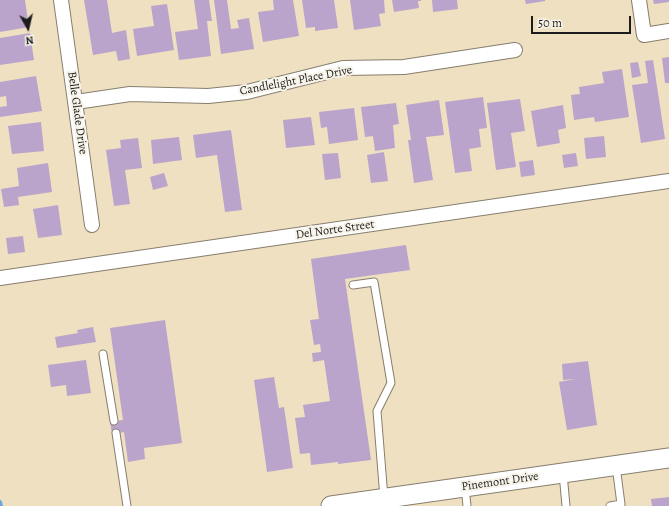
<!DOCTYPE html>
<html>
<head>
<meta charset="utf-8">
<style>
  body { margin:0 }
  #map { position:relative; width:669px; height:506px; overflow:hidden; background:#efe0c1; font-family:Alegreya,serif }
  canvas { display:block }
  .north { position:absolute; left:8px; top:8px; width:40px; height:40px; -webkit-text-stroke:3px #f7f3e8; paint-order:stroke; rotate:172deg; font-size:11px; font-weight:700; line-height:16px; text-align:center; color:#1c1c1c }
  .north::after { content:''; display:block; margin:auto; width:14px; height:18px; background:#1c1c1c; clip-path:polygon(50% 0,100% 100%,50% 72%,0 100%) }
  .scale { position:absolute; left:531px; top:16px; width:100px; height:18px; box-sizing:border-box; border:2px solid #1c1c1c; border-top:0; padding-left:5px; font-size:12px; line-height:14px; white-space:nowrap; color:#1c1c1c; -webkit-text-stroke:3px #f7f3e8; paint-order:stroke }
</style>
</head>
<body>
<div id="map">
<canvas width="669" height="506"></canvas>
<div class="north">N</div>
<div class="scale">50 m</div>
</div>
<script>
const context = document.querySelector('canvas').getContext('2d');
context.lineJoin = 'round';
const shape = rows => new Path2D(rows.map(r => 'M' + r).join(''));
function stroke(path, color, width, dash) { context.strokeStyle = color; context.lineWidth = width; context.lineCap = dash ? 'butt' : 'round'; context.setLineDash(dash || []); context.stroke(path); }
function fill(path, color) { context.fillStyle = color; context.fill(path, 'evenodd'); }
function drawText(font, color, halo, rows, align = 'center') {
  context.font = font + ' Alegreya,serif'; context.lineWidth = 4; context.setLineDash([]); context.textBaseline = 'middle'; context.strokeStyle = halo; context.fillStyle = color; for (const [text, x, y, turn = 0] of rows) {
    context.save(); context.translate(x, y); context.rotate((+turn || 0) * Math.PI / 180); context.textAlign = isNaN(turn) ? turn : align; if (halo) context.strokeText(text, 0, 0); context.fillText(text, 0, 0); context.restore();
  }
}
stroke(shape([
  [0,502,1,506]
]), '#6ba8dc', 4);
fill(shape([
  [0,0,25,0,29,27,0,32],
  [84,0,107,0,112,33,126,30,130,59,118,61,116,51,93,55],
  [194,0,209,0,212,21,207,21,211,56,179,60,175,32,198,29],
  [214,0,227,0,231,29,239,28,237,20,249,18,254,49,221,54],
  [273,0,293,0,299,36,263,42,258,12,274,10],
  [302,0,334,0,338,28,315,31,315,27,306,28],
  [350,0,384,0,385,13,379,14,381,26,354,30],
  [392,0,421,0,421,1,418,1,419,8,394,12],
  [432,0,457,0,458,9,433,12],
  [525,0,545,0,545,1,526,4],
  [653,0,669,0,669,2,654,4],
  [167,4,174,50,137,56,133,29,154,26,151,6],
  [30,33,34,60,0,65,0,38],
  [669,57,669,83,665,83,662,58],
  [653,60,665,139,641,143,632,85,648,83,645,61],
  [638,62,641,76,632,78,630,63],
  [622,69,629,117,595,122,594,117,574,120,571,95,580,94,579,87,604,83,602,72],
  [36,76,42,111,0,117,0,107,7,106,6,96,0,97,0,82],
  [483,97,487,128,479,129,481,147,469,149,472,171,455,173,445,102],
  [520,99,525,131,511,133,516,167,496,170,487,103],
  [439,100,444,135,426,137,433,180,414,183,408,140,411,140,406,105],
  [396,103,399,124,393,125,395,148,375,151,373,136,365,137,361,107],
  [563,105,566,128,558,130,560,143,537,147,531,111],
  [354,108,358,140,329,144,327,127,321,128,319,112],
  [311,117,315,145,286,148,283,120],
  [41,122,44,151,12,154,8,126],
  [231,130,242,210,225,212,217,155,196,158,193,135],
  [604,136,606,157,586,159,584,138],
  [179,137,182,160,153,164,151,140],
  [138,138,142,168,125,170,130,204,114,206,106,150,121,148,120,140],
  [384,152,388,181,371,183,367,155],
  [338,153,341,178,325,180,322,154],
  [576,153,578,166,564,168,562,155],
  [533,160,535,175,521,177,519,162],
  [48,163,52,192,18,197,19,205,4,207,1,189,19,186,17,168],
  [164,173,168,186,153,190,150,177],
  [58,205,62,235,38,238,33,209],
  [23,236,25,252,8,254,6,238],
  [406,245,410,270,345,279,371,460,338,464,338,462,311,465,310,453,300,454,295,418,305,417,303,405,330,401,324,360,313,362,312,353,321,352,320,344,314,345,310,320,319,319,311,259],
  [165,320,182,443,144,448,145,459,128,462,124,432,112,434,110,422,123,420,110,328],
  [93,327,96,342,57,348,55,337,78,333,77,330],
  [86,360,91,393,67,396,66,385,51,387,48,365],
  [588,361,597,425,567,430,559,382,575,379,563,380,562,364],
  [274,377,279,408,284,407,293,468,267,472,254,380],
  [669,497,669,506,652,506,651,499]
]), '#baa4cb');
const lane = shape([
  [353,285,374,282,391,383,377,411,384,498],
  [103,354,114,421],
  [116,433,127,506],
  [563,473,566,506],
  [465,487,467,506],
  [610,506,621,504,616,466]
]);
const street = shape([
  [61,0,92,225],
  [639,0,644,35,669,31],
  [76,102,130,94,208,96,247,92,343,68,404,67,515,50],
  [0,278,669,181]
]);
const secondary = shape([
  [331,506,669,458]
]);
stroke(lane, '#867e6e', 9);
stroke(street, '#867e6e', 16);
stroke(secondary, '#867e6e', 21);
stroke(lane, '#fff', 7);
stroke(street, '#fff', 14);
stroke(secondary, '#fff', 19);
drawText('12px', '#1c1c1c', '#f7f3e8', [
  ["Candlelight Place Drive",296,81,-11],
  ["Belle Glade Drive",77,113,82],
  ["Del Norte Street",335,230,-8],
  ["Pinemont Drive",500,482,-8]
]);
</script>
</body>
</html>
